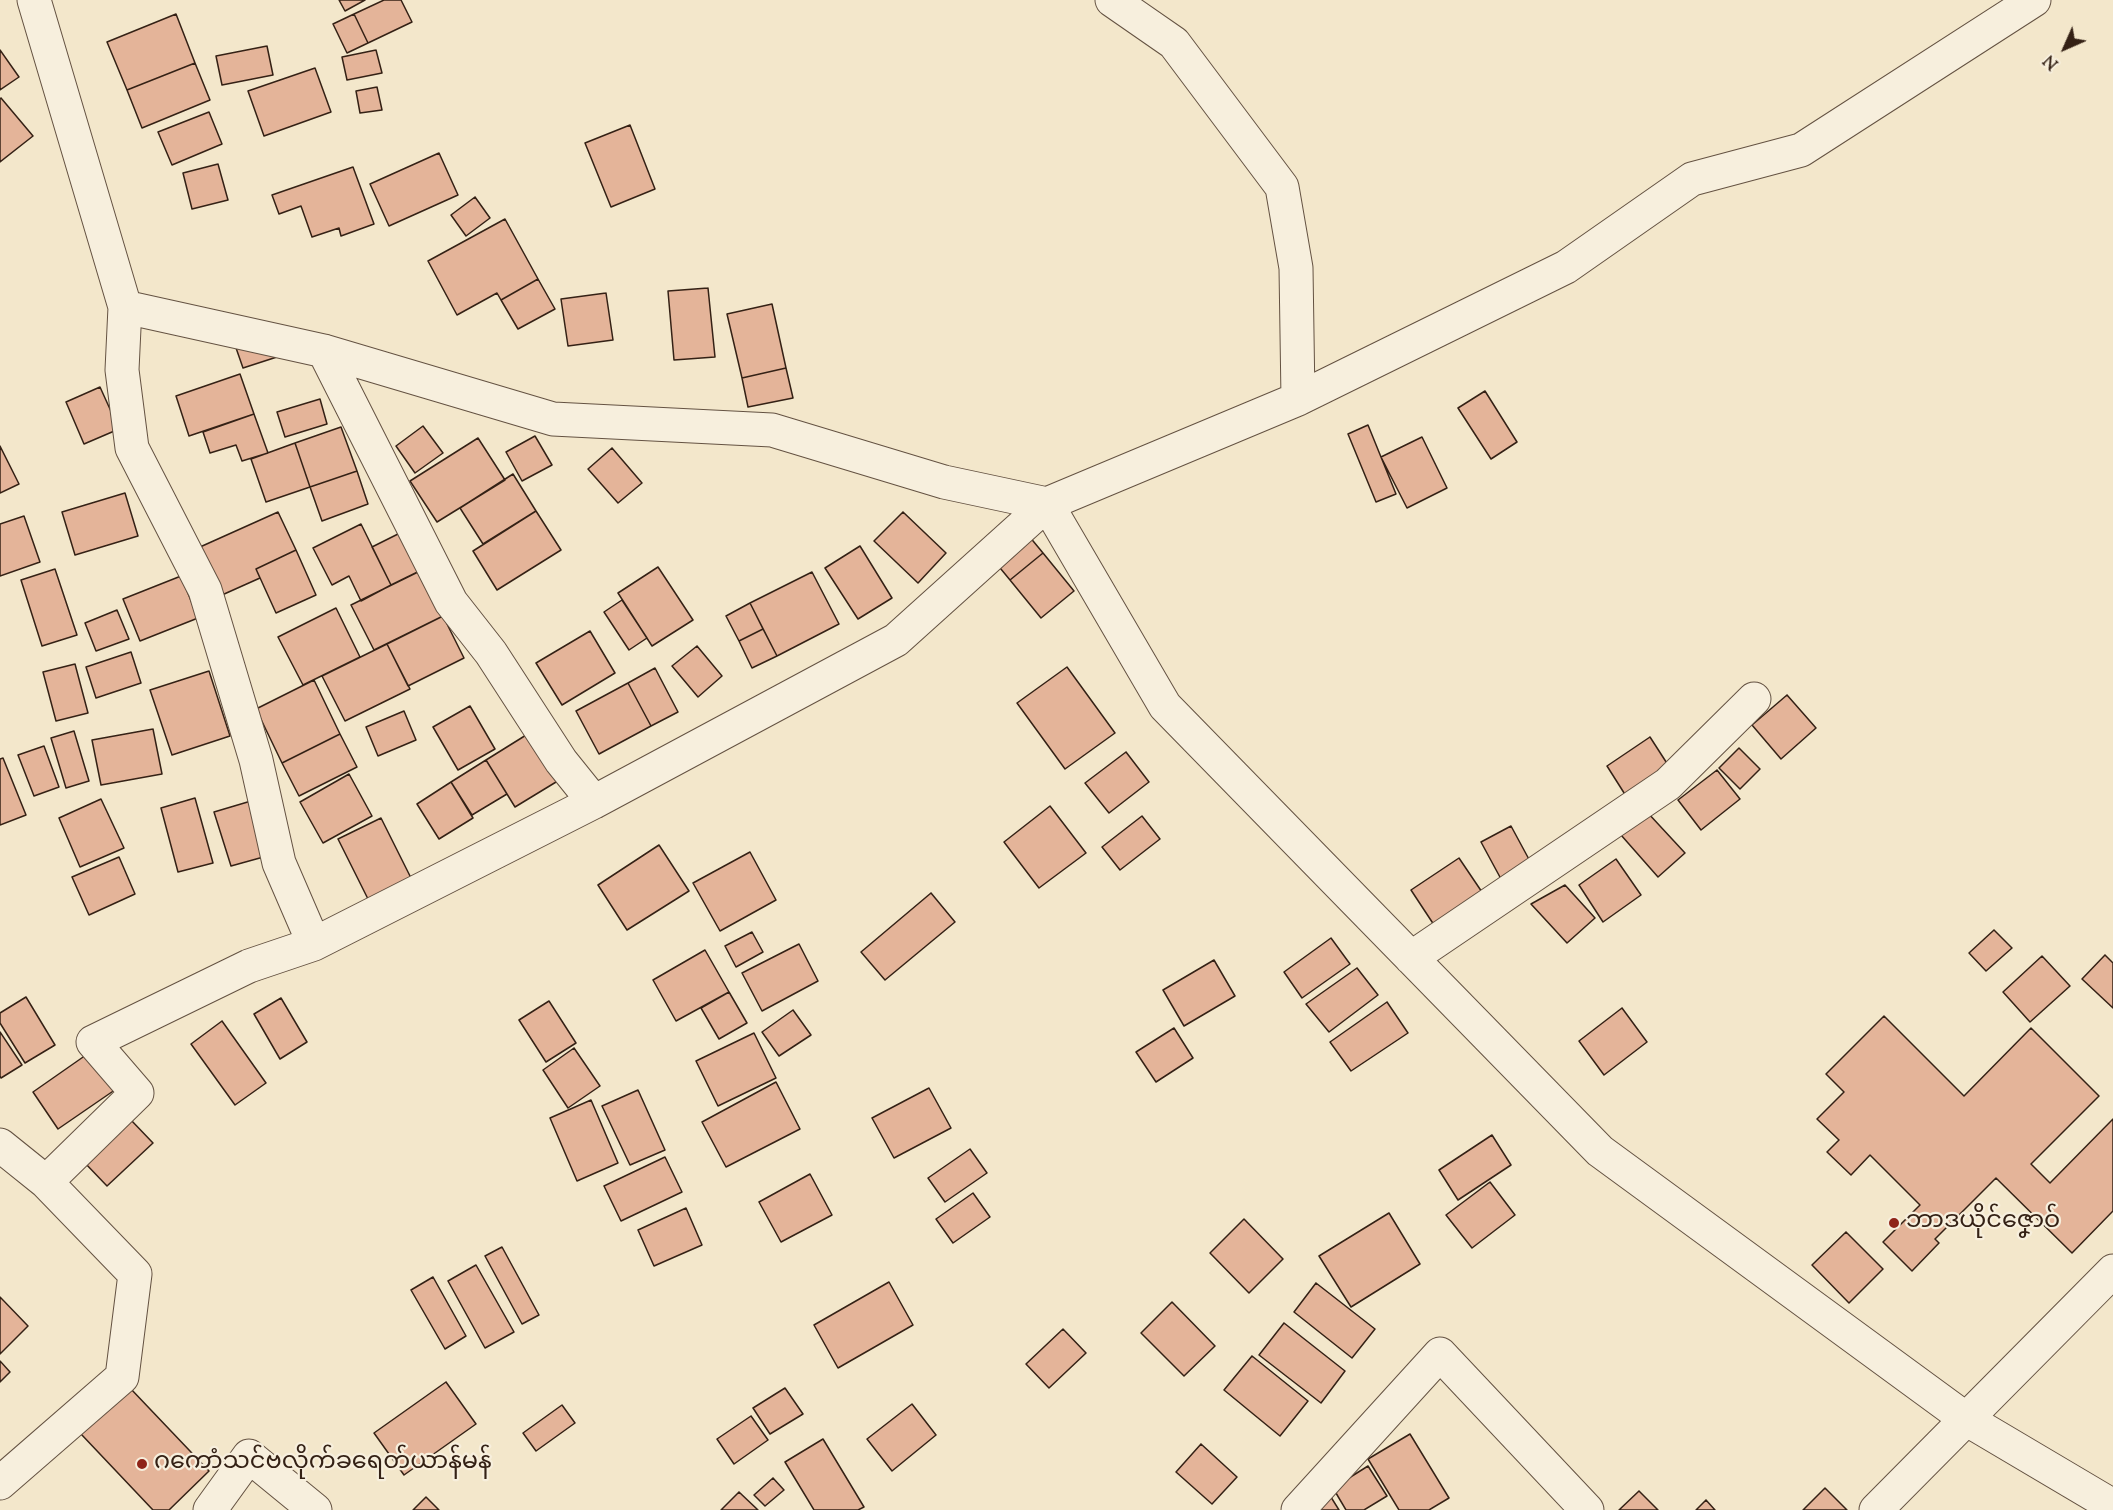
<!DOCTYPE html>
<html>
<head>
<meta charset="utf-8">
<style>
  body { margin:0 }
  #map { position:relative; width:2113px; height:1510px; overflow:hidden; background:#f3e7cb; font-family:"Sorts Mill Goudy",serif }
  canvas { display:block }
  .north { position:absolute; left:2035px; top:18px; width:60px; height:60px; -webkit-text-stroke:4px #f7efdd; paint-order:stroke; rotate:225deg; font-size:16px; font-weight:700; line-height:24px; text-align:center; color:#342115 }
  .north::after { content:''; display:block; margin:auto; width:21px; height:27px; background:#342115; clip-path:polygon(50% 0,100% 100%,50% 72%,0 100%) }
</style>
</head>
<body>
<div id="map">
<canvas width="2113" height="1510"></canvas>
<div class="north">N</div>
</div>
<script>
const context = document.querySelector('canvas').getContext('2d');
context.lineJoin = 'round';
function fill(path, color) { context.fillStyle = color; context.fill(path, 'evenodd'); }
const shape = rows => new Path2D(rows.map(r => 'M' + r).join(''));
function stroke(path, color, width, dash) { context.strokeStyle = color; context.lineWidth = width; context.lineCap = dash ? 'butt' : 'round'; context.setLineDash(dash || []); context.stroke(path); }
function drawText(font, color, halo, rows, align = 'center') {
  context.font = font + ' "Sorts Mill Goudy","Noto Sans Myanmar",serif'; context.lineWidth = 4.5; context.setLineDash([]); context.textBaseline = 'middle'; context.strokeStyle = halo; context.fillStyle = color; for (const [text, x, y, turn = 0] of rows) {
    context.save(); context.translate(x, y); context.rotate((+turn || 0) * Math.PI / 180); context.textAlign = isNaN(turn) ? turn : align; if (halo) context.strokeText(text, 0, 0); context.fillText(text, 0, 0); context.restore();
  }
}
const building = shape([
  [339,0,365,0,345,11,339,0],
  [384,0,401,0,412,22,368,43,354,14,384,0],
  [176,14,195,63,127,90,107,42,176,14],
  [354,14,368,43,347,53,333,24,354,14],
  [267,46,273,75,222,85,216,56,267,46],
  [0,50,19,77,0,90,0,50],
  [376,50,382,73,347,80,342,57,376,50],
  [195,63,210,100,142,128,127,90,195,63],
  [315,68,331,112,264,136,248,91,315,68],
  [377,87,382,110,360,113,356,91,377,87],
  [1,98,33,136,0,162,0,99,1,98],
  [209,112,222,144,172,165,158,132,209,112],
  [630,125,655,189,611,207,585,143,630,125],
  [439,153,458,195,389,226,370,184,439,153],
  [218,164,228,200,192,209,183,173,218,164],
  [353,167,374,224,341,236,339,228,312,237,301,206,279,214,272,195,353,167],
  [475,197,490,218,466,236,451,215,475,197],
  [505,219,538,279,501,300,497,293,457,315,428,261,505,219],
  [538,279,555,309,518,329,501,300,538,279],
  [708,288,715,357,674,360,668,291,708,288],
  [606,293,613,340,568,346,561,299,606,293],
  [772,304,786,368,742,378,727,314,772,304],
  [235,345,280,356,243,368,235,345],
  [786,368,793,398,748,407,742,378,786,368],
  [240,374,254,414,189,436,176,396,240,374],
  [100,387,119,429,84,444,66,402,100,387],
  [1485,391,1517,442,1491,459,1458,408,1485,391],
  [320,399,327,424,285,437,277,412,320,399],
  [254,414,268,453,242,461,236,445,210,453,203,432,254,414],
  [1368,425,1396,494,1376,502,1348,434,1368,425],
  [423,426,443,453,415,473,396,446,423,426],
  [341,427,357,471,310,487,295,443,341,427],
  [535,436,552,465,522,481,506,452,535,436],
  [1422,437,1447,488,1407,508,1381,457,1422,437],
  [478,438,505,480,437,522,410,481,478,438],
  [295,443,310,487,266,502,251,459,295,443],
  [0,446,19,484,0,493,0,446],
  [612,448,642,483,618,503,588,469,612,448],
  [357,471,368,504,322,521,310,487,357,471],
  [513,474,536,511,483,544,460,508,513,474],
  [125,493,138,536,75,555,62,512,125,493],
  [536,511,561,550,497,590,473,551,536,511],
  [278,512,296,550,256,569,260,578,222,595,200,547,278,512],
  [903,512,946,553,918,583,874,541,903,512],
  [24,516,40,562,0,576,0,524,24,516],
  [422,522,442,560,391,585,372,547,422,522],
  [361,524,391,585,361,601,349,576,332,585,313,548,361,524],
  [1024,530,1043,553,1010,580,991,557,1024,530],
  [860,546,892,598,858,619,825,568,860,546],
  [296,550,316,595,276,613,256,569,296,550],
  [1043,553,1074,591,1041,618,1010,580,1043,553],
  [658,567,693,620,652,646,618,593,658,567],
  [55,569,77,635,42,646,21,580,55,569],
  [420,571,443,616,374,650,351,605,420,571],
  [812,572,839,624,777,656,750,603,812,572],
  [181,576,198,618,140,641,123,599,181,576],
  [622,600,647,638,629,650,604,612,622,600],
  [750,603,763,629,739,641,726,616,750,603],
  [336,608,360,657,303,685,278,637,336,608],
  [117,610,129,639,96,651,85,623,117,610],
  [443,616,464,658,408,686,387,644,443,616],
  [763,629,777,656,752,668,739,641,763,629],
  [590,631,615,673,562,705,536,663,590,631],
  [387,644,410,689,345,721,322,676,387,644],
  [697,646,722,676,698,697,672,666,697,646],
  [131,652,141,683,96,698,86,667,131,652],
  [75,664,88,713,56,721,43,672,75,664],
  [1067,667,1115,733,1065,769,1017,703,1067,667],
  [655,668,678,712,651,726,628,683,655,668],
  [209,671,230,736,172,755,150,690,209,671],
  [314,680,340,734,282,763,256,709,314,680],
  [628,683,651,726,599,754,576,711,628,683],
  [1787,695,1816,728,1781,759,1752,725,1787,695],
  [470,706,495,749,458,770,433,727,470,706],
  [404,711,416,740,378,756,366,727,404,711],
  [153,729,162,774,101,785,92,740,153,729],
  [74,731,89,781,66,788,51,738,74,731],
  [531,732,561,779,515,807,486,760,531,732],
  [340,734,357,767,299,796,282,763,340,734],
  [1650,737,1670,768,1626,796,1607,766,1650,737],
  [44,746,59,787,34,796,18,755,44,746],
  [1739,748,1760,769,1740,789,1719,768,1739,748],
  [1126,752,1149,782,1109,813,1085,783,1126,752],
  [3,758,26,815,0,825,0,759,3,758],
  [486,760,507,794,472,815,451,782,486,760],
  [1717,770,1740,799,1701,830,1678,800,1717,770],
  [349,774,372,816,323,843,300,802,349,774],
  [451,782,473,818,439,839,417,804,451,782],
  [195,798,213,863,178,872,161,808,195,798],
  [101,799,124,848,80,867,59,818,101,799],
  [251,801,267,856,231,866,214,812,251,801],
  [1050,806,1086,853,1039,888,1004,842,1050,806],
  [1647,812,1685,853,1658,877,1621,835,1647,812],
  [1142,816,1160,839,1120,870,1102,847,1142,816],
  [381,818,413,882,370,903,338,839,381,818],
  [1511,826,1531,863,1501,879,1481,842,1511,826],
  [659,845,689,891,627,930,598,885,659,845],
  [750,852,776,900,720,931,693,883,750,852],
  [119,857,135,894,89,915,72,877,119,857],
  [1459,858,1486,898,1438,931,1411,890,1459,858],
  [1616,859,1641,895,1603,922,1579,885,1616,859],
  [1565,885,1595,918,1567,943,1531,904,1565,885],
  [931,893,955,922,885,980,861,952,931,893],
  [1994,930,2012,948,1986,971,1969,953,1994,930],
  [752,932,763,952,736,967,725,946,752,932],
  [1331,938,1350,964,1302,998,1284,972,1331,938],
  [799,944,818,981,762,1011,742,973,799,944],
  [705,950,729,992,676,1021,653,980,705,950],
  [2105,955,2113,963,2113,1008,2082,979,2105,955],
  [2042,956,2070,986,2030,1022,2003,992,2042,956],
  [1214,960,1235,996,1184,1026,1163,990,1214,960],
  [1357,968,1378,995,1329,1032,1306,1004,1357,968],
  [729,992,747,1023,719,1039,701,1008,729,992],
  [26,997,55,1045,25,1063,0,1023,0,1013,26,997],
  [281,998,307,1042,280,1059,254,1014,281,998],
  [549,1001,576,1043,546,1062,519,1020,549,1001],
  [1387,1002,1408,1033,1351,1071,1330,1042,1387,1002],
  [1622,1008,1647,1042,1604,1075,1579,1041,1622,1008],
  [793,1010,811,1035,779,1056,762,1032,793,1010],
  [1884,1016,1964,1096,2031,1028,2099,1096,2031,1164,2050,1183,2113,1119,2113,1211,2072,1253,1996,1178,1935,1239,1939,1243,1912,1271,1883,1242,1920,1205,1870,1155,1851,1175,1827,1152,1839,1140,1817,1119,1844,1092,1826,1074,1884,1016],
  [222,1021,266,1083,235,1105,191,1044,222,1021],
  [1174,1028,1193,1058,1156,1082,1136,1052,1174,1028],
  [0,1032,22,1065,1,1078,0,1076,0,1032],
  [754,1033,776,1078,718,1106,696,1061,754,1033],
  [96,1048,122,1085,58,1129,33,1092,96,1048],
  [574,1048,600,1086,568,1108,543,1070,574,1048],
  [776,1082,800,1129,726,1167,702,1122,776,1082],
  [929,1088,951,1128,894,1158,872,1118,929,1088],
  [638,1090,665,1150,630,1165,602,1106,638,1090],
  [591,1100,618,1163,577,1181,550,1118,591,1100],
  [130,1119,153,1143,107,1186,84,1162,130,1119],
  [1492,1135,1511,1165,1458,1200,1439,1170,1492,1135],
  [970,1149,987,1173,945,1202,928,1178,970,1149],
  [665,1157,682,1192,621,1221,604,1186,665,1157],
  [810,1174,832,1215,781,1242,759,1202,810,1174],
  [1490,1182,1515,1215,1472,1248,1446,1215,1490,1182],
  [973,1193,990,1217,953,1243,936,1219,973,1193],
  [686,1208,702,1245,654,1266,638,1230,686,1208],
  [1389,1213,1420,1264,1351,1307,1319,1256,1389,1213],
  [1244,1219,1283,1259,1249,1293,1210,1253,1244,1219],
  [1846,1232,1883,1269,1849,1303,1812,1265,1846,1232],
  [502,1247,539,1315,522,1324,485,1256,502,1247],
  [476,1265,514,1332,485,1348,448,1281,476,1265],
  [433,1277,466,1336,445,1349,411,1290,433,1277],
  [889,1282,913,1325,838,1368,814,1325,889,1282],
  [1316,1283,1375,1329,1352,1358,1294,1312,1316,1283],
  [0,1297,28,1326,0,1354,0,1297],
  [1172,1302,1215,1346,1184,1376,1141,1333,1172,1302],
  [1284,1323,1345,1371,1321,1403,1259,1355,1284,1323],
  [1063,1329,1086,1353,1049,1388,1026,1364,1063,1329],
  [1252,1356,1308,1401,1280,1436,1224,1390,1252,1356],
  [0,1361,10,1372,0,1382,0,1361],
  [446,1382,476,1424,404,1475,374,1433,446,1382],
  [130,1388,209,1471,169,1510,153,1510,81,1434,130,1388],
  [785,1388,803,1414,770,1434,753,1408,785,1388],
  [912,1404,936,1435,892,1471,867,1439,912,1404],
  [562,1405,575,1423,536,1451,523,1433,562,1405],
  [751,1416,768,1440,734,1464,717,1439,751,1416],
  [1410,1434,1449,1498,1429,1510,1399,1510,1368,1459,1410,1434],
  [823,1439,864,1507,858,1510,814,1510,785,1462,823,1439],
  [1201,1444,1237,1477,1212,1504,1176,1472,1201,1444],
  [1368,1466,1387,1496,1364,1510,1346,1510,1333,1488,1368,1466],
  [773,1478,784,1490,765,1506,754,1495,773,1478],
  [1324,1486,1339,1510,1292,1510,1324,1486],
  [1825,1488,1847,1510,1803,1510,1825,1488],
  [1639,1491,1658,1510,1619,1510,1639,1491],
  [739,1492,758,1510,721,1510,739,1492],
  [426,1497,439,1510,413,1510,426,1497],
  [1706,1500,1715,1510,1696,1510,1706,1500]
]);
fill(building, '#e4b499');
stroke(building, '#342115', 1.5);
const minor = shape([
  [34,0,125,307,324,351,553,419,772,430,944,482,1047,504,1165,706,1600,1151,1966,1419,2113,1506],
  [1112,0,1174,43,1282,187,1296,268,1298,399],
  [125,307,122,370,132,448,205,590,256,760,279,863,314,944],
  [324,351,451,602,491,653,561,761,594,802],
  [1411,958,1668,784,1754,699],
  [0,1145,46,1182,135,1274,122,1377,0,1483],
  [46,1182,137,1093,93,1042,249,966,314,944,594,802,896,640,1047,504,1298,399,1566,267,1692,179,1801,150,2034,0],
  [210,1510,249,1456,315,1510],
  [1298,1510,1440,1354,1587,1510],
  [1876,1510,2113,1271]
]);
stroke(minor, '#645242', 35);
stroke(minor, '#f7efdd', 33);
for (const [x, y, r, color] of [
  [1894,1223,6,"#8f2418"],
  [142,1464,6,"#8f2418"]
]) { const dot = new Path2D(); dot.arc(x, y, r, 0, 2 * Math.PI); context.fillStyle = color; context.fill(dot); stroke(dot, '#f7efdd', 2); }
drawText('24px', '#342115', '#f7efdd', [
  ["ဘာဒယိုင်ဇၞောဝ်",1906,1223],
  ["ဂကောံသင်ဗလိုက်ခရေတ်ယာန်မန်",154,1464]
], 'left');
</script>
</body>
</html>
